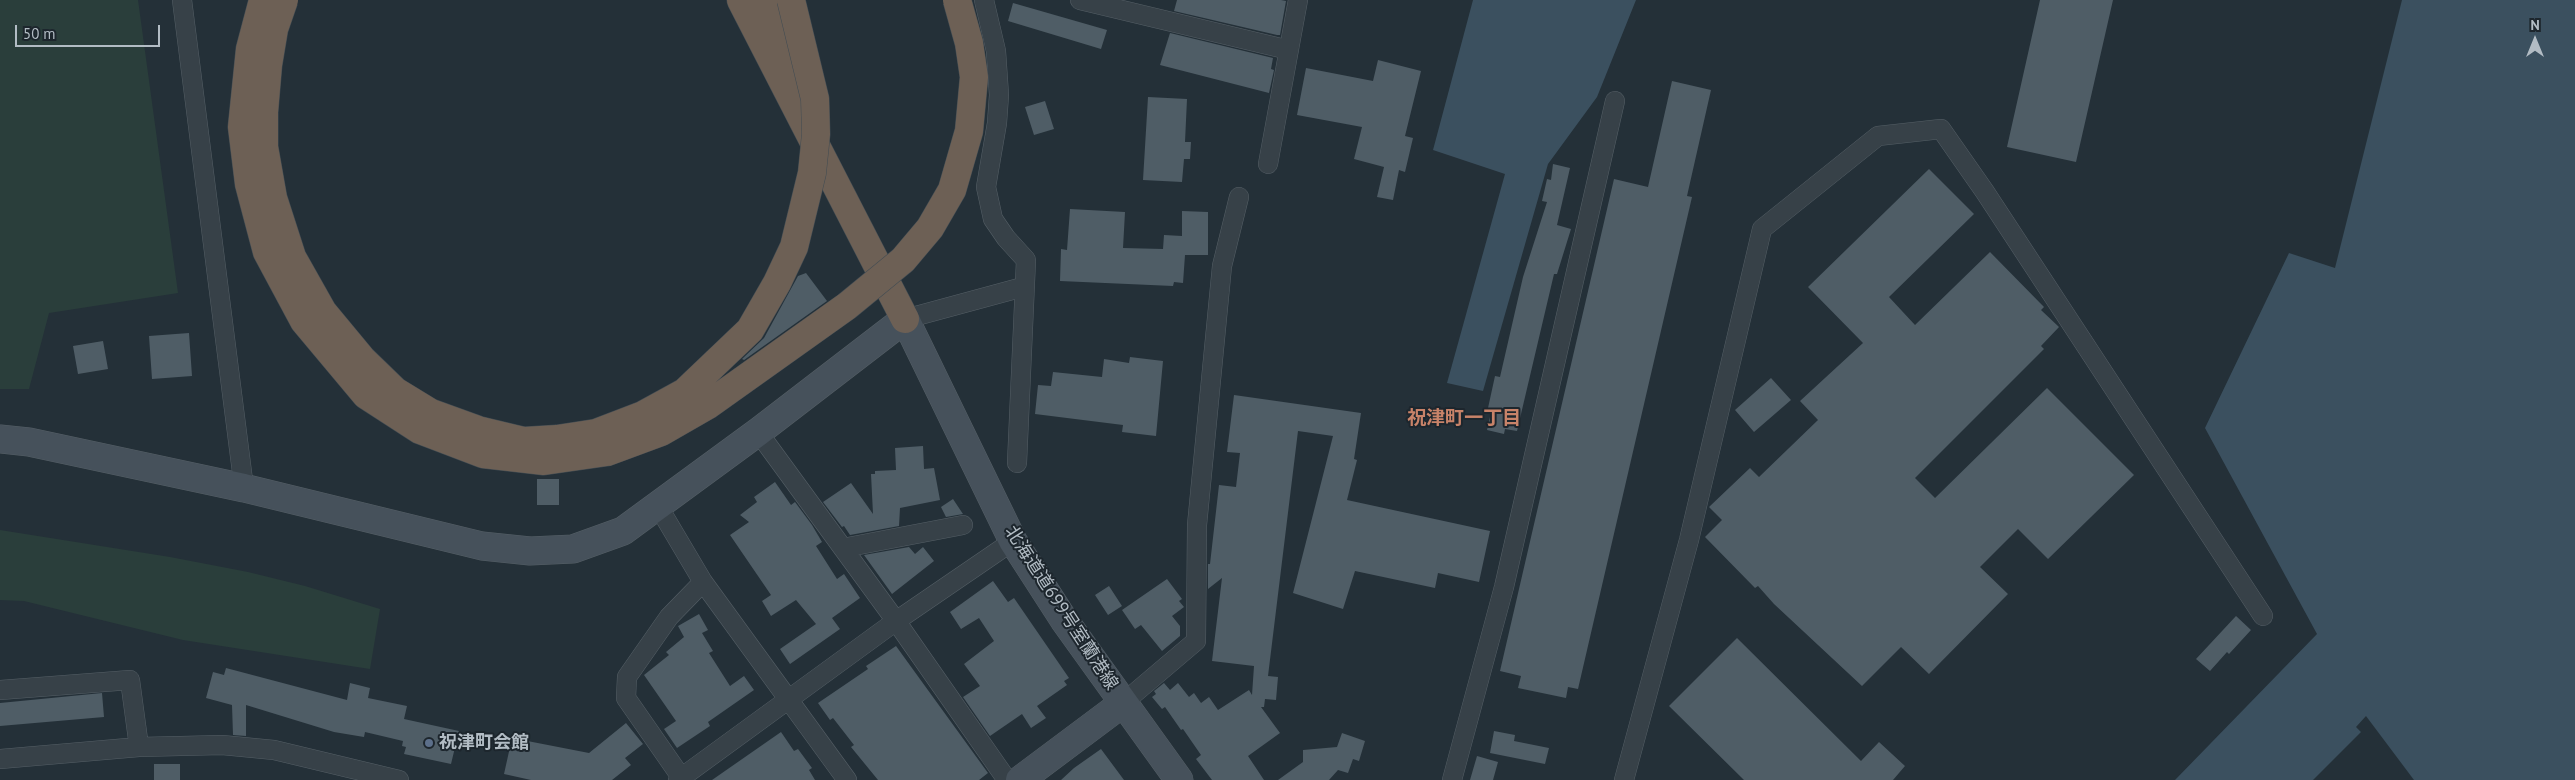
<!DOCTYPE html>
<html>
<head>
<meta charset="utf-8">
<style>
  body { margin:0 }
  #map { position:relative; width:2575px; height:780px; overflow:hidden; background:#243038; font-family:"PT Sans",sans-serif }
  canvas { display:block }
  .north { position:absolute; left:2510px; top:15px; width:50px; height:50px; -webkit-text-stroke:4px #1d262d; paint-order:stroke; rotate:0deg; font-size:14px; font-weight:700; line-height:20px; text-align:center; color:#b2bcc4 }
  .north::after { content:''; display:block; margin:auto; width:18px; height:22px; background:#b2bcc4; clip-path:polygon(50% 0,100% 100%,50% 72%,0 100%) }
  .scale { position:absolute; left:15px; top:25px; width:145px; height:22px; box-sizing:border-box; border:2px solid #b2bcc4; border-top:0; padding-left:6px; font-size:15px; line-height:18px; white-space:nowrap; color:#b2bcc4; -webkit-text-stroke:4px #1d262d; paint-order:stroke }
</style>
</head>
<body>
<div id="map">
<canvas width="2575" height="780"></canvas>
<div class="north">N</div>
<div class="scale">50 m</div>
</div>
<script>
const context = document.querySelector('canvas').getContext('2d');
context.lineJoin = 'round';
function fill(path, color) { context.fillStyle = color; context.fill(path, 'evenodd'); }
const shape = rows => new Path2D(rows.map(r => 'M' + r).join(''));
function stroke(path, color, width, dash) { context.strokeStyle = color; context.lineWidth = width; context.lineCap = dash ? 'butt' : 'round'; context.setLineDash(dash || []); context.stroke(path); }
function drawText(font, color, halo, rows, align = 'center') {
  context.font = font + ' "PT Sans","Noto Sans JP",sans-serif'; context.lineWidth = 4; context.setLineDash([]); context.textBaseline = 'middle'; context.strokeStyle = halo; context.fillStyle = color; for (const [text, x, y, turn = 0] of rows) {
    context.save(); context.translate(x, y); context.rotate((+turn || 0) * Math.PI / 180); context.textAlign = isNaN(turn) ? turn : align; if (halo) context.strokeText(text, 0, 0); context.fillText(text, 0, 0); context.restore();
  }
}
fill(shape([
  [0,0,138,0,178,293,49,313,29,389,0,389],
  [0,530,170,557,248,572,305,586,380,609,370,669,183,640,24,601,0,600]
]), '#2a3e3b');
fill(shape([
  [1473,0,1636,0,1597,97,1548,164,1483,391,1447,383,1505,174,1433,150],
  [2402,0,2575,0,2575,780,2414,780,2366,716,2356,727,2361,732,2313,780,2175,780,2317,634,2205,428,2289,253,2335,268]
]), '#3b505f');
fill(shape([
  [1177,0,1281,0,1286,1,1280,35,1277,35,1174,11],
  [2040,0,2113,0,2076,162,2007,147],
  [1013,3,1107,30,1101,49,1008,21],
  [1170,33,1273,58,1271,69,1274,70,1269,93,1160,65],
  [1378,60,1421,71,1405,136,1413,138,1405,172,1399,170,1393,200,1377,197,1384,167,1354,159,1362,127,1297,115,1306,68,1373,81],
  [1672,81,1711,90,1687,196,1692,197,1578,689,1568,687,1566,698,1518,688,1521,676,1500,671,1614,179,1648,187],
  [1148,97,1187,99,1185,142,1191,142,1190,159,1184,159,1182,182,1143,180],
  [1045,101,1054,129,1034,135,1025,107],
  [1553,164,1570,168,1557,225,1571,229,1557,274,1554,274,1517,431,1505,429,1504,434,1487,430,1492,408,1488,408,1495,376,1500,377,1523,277,1547,202,1542,201,1547,179,1551,180],
  [1929,169,1974,214,1889,297,1915,325,1990,252,2044,307,2041,310,2059,327,2041,346,2044,349,1915,478,1935,498,2047,388,2134,475,2048,559,2018,529,1980,567,2008,594,1929,674,1901,647,1862,686,1774,604,1758,586,1755,588,1705,537,1722,520,1709,507,1750,468,1759,477,1818,420,1800,401,1863,343,1808,287],
  [1070,209,1125,212,1123,248,1163,249,1164,235,1182,236,1182,211,1208,212,1208,255,1185,255,1183,283,1174,282,1173,286,1060,281,1061,249,1067,250],
  [806,273,827,301,744,360,742,359,764,338,798,276],
  [189,333,192,376,152,379,149,336],
  [103,341,108,369,78,374,73,346],
  [1130,357,1163,361,1156,436,1122,432,1123,425,1035,414,1038,385,1051,386,1053,372,1102,377,1104,359,1129,363],
  [1771,378,1791,400,1754,432,1735,410],
  [1234,395,1361,413,1354,459,1357,460,1347,500,1490,531,1479,582,1438,573,1435,588,1355,571,1343,609,1293,593,1333,436,1298,431,1268,676,1278,677,1276,700,1265,699,1264,707,1261,707,1280,733,1248,756,1264,780,1212,780,1196,759,1201,755,1183,729,1181,730,1165,707,1162,709,1152,697,1156,694,1154,691,1164,683,1170,690,1178,683,1189,697,1194,693,1201,703,1209,697,1218,710,1249,690,1252,695,1254,666,1212,661,1222,578,1208,589,1208,564,1210,564,1219,485,1236,487,1240,453,1227,452],
  [923,446,924,469,934,468,940,500,900,508,899,526,850,535,844,526,842,527,823,502,851,483,873,514,871,474,875,474,875,471,896,470,895,448],
  [537,479,559,479,559,505,537,505],
  [775,482,791,505,795,502,812,525,822,542,816,546,837,579,844,574,860,598,832,618,840,629,790,664,780,649,816,624,796,600,771,616,762,601,771,595,730,535,749,522,740,515,757,502,754,497],
  [953,499,963,514,946,517,941,507],
  [909,547,915,554,923,547,934,561,892,594,864,555],
  [1167,579,1182,599,1179,601,1184,607,1172,616,1180,626,1180,636,1162,651,1141,625,1135,629,1122,610],
  [993,581,1008,602,1014,598,1069,678,1064,681,1067,685,1037,706,1046,718,1031,728,1022,714,990,736,963,697,980,686,964,664,994,641,979,618,961,629,950,612],
  [1109,586,1122,606,1108,615,1095,595],
  [699,614,708,630,702,633,713,651,709,653,730,686,744,676,754,690,708,722,710,726,677,748,664,729,676,721,644,675,669,655,666,652,684,637,678,626],
  [2236,616,2251,630,2229,654,2227,652,2210,671,2196,659],
  [1737,638,1861,761,1879,742,1905,766,1893,780,1744,780,1669,706],
  [896,646,988,773,979,780,878,780,851,747,854,745,833,718,830,720,818,703,868,669,866,666],
  [226,668,347,700,350,683,370,688,368,698,407,706,404,719,459,731,451,764,404,754,406,747,402,746,403,741,365,732,364,737,334,732,246,705,246,736,233,735,232,705,206,698,213,672,224,675],
  [102,693,104,717,0,726,0,703],
  [626,723,643,744,625,758,631,765,612,780,531,780,504,774,512,738,589,753],
  [1494,731,1515,735,1514,741,1549,748,1545,764,1490,753],
  [781,732,794,751,798,749,812,768,809,770,815,780,712,780],
  [1342,733,1365,741,1359,761,1353,759,1348,773,1338,770,1329,780,1278,780,1303,762,1303,750,1337,747],
  [1101,749,1124,780,1061,780,1074,768],
  [1477,756,1498,762,1493,780,1470,780],
  [154,764,180,764,180,780,154,780]
]), '#4f5d66');
const street = shape([
  [182,0,244,488],
  [984,0,996,51,999,95,997,123,986,187,993,219,1006,238,1026,260,1017,463],
  [1080,0,1289,50],
  [1268,164,1298,0],
  [905,319,1023,287],
  [758,432,896,621,1007,780],
  [658,506,703,582,847,780],
  [843,548,963,525],
  [0,690,130,680,139,747],
  [1123,703,1196,641,1197,525,1222,266,1239,197],
  [0,759,139,747,222,745,274,750,399,780],
  [678,780,896,621,1013,541],
  [683,780,626,698,627,677,669,617,703,582],
  [1452,780,1504,587,1615,101],
  [1624,780,1689,540,1762,229,1878,136,1941,129,1985,192,2263,616]
]);
const secondary = shape([
  [0,439,29,442,244,488,482,546,530,551,573,549,623,531,758,432,905,319,1013,541,1064,620,1179,780],
  [1020,780,1123,703]
]);
const highway = shape([
  [741,0,905,319],
  [765,0,800,77]
]);
stroke(street, '#555f66', 20);
stroke(secondary, '#555f66', 29);
stroke(highway, '#424c53', 29);
stroke(street, '#374148', 19);
stroke(secondary, '#46515b', 28);
stroke(highway, '#6d6055', 28);
const highwayBridge = shape([
  [263,0,250,49,242,127,249,184,267,252,304,321,366,395,420,430,483,454,544,461,607,452,661,432,708,405,847,306,903,260,930,228,952,190,969,131,974,77,969,43,957,0],
  [284,0,274,29,268,65,264,112,264,147,273,198,292,257,323,312,362,359,395,391,431,413,478,430,524,441,557,439,596,433,643,415,685,392,750,330,777,283,794,247,812,173,816,134,815,99,791,0]
]);
stroke(highwayBridge, '#424c53', 29, []);
stroke(highwayBridge, '#6d6055', 28);
for (const [x, y, r, color] of [
  [429,743,5,"#5c6f8a"]
]) { const dot = new Path2D(); dot.arc(x, y, r, 0, 2 * Math.PI); context.fillStyle = color; context.fill(dot); stroke(dot, '#1d262d', 2); }
drawText('18px', '#b2bcc4', '#1d262d', [
  ["北海道道699号室蘭港線",1061,608,57]
]);
drawText('bold 18px', '#b2bcc4', '#1d262d', [
  ["祝津町会館",439,743]
], 'left');
drawText('bold 19px', '#c88369', '#1d262d', [
  ["祝津町一丁目",1464,419]
]);
</script>
</body>
</html>
